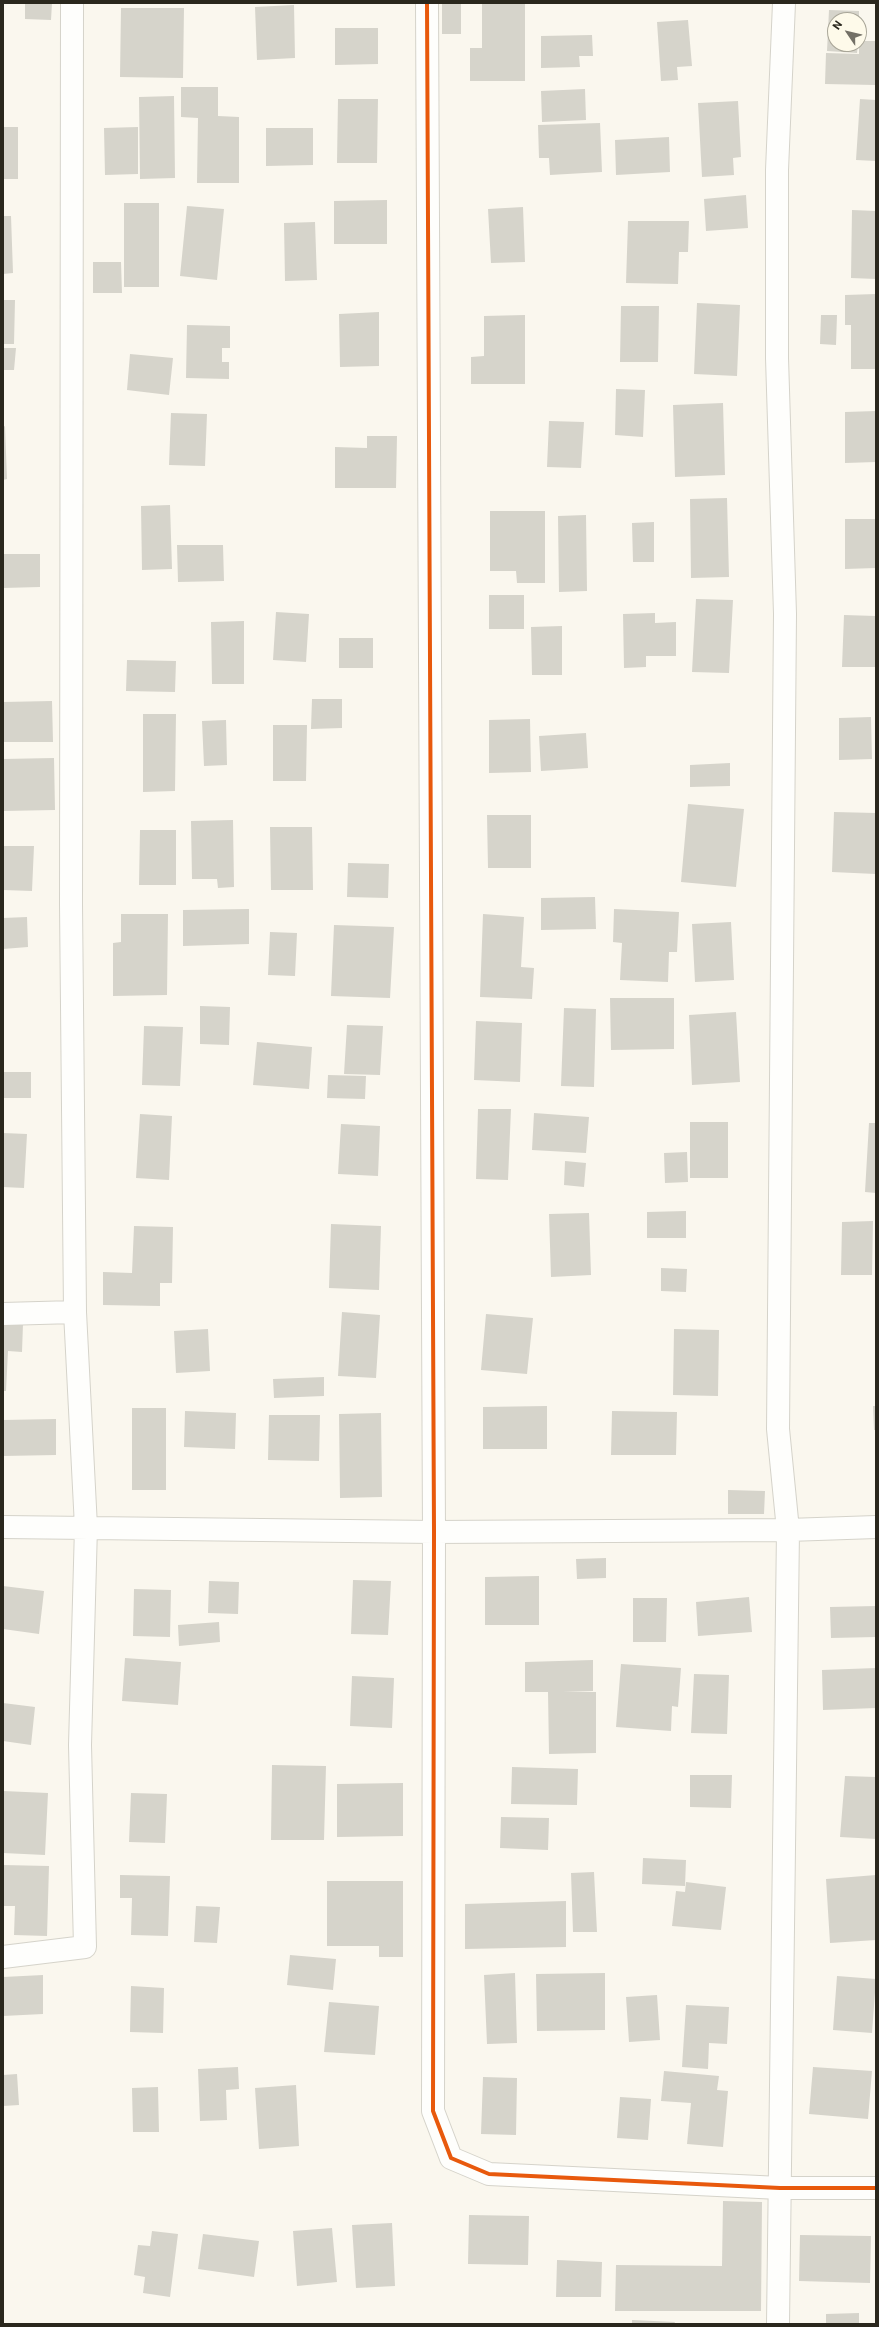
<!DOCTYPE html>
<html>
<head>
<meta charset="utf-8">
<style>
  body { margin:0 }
  #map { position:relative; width:879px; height:2327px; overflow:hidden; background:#faf7ee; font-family:Roboto,sans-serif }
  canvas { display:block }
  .frame { position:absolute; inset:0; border:4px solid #2a271d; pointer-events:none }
  .north { position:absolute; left:827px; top:12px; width:40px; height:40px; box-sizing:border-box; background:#fefaea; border:1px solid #a9a698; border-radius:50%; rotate:305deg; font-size:11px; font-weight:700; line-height:16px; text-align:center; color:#2a271d }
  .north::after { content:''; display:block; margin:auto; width:14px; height:18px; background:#737066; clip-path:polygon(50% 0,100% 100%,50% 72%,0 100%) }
</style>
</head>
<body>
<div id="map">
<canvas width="879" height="2327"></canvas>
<div class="frame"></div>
<div class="north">N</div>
</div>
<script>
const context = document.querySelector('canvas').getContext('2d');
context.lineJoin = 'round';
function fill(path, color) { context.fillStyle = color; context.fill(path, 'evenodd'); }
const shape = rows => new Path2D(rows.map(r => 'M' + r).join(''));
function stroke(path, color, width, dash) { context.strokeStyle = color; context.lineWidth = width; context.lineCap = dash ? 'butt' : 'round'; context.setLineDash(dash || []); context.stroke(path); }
fill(shape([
  [25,3,52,3,51,20,25,19],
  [442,3,461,3,461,34,442,34],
  [482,3,525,3,525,81,470,81,470,48,482,48],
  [294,5,295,58,257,60,255,7],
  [121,8,184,8,183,78,120,77],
  [829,10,859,11,859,20,835,20,835,44,858,44,857,53,827,51],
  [688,20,692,66,677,67,678,80,661,81,657,22],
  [335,28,378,28,378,64,335,65],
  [592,35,593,56,579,56,580,67,541,68,541,36],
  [859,41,876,41,875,85,825,84,826,53,859,54],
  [181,87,218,87,218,116,239,117,239,183,197,183,198,118,181,117],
  [585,89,586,120,542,122,541,91],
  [174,96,175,178,140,179,139,97],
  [338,99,378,99,377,163,337,163],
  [860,99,876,100,876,161,856,160],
  [738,101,741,157,733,158,734,175,702,177,698,103],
  [600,123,602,172,550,175,549,158,539,158,538,125],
  [3,127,18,127,18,179,3,179],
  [138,127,138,174,105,175,104,128],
  [266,128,313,128,313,165,266,166],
  [669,137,670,172,616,175,615,140],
  [746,195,748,228,706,231,704,199],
  [387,200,387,244,334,244,334,201],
  [124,203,159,203,159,287,124,287],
  [187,206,224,209,217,280,180,276],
  [523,207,525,262,491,263,488,209],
  [852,210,876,211,876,279,851,278],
  [3,216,11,216,13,273,3,274],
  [628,221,689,221,688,252,679,252,678,284,626,283],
  [315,222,317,280,285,281,284,223],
  [93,262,121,262,122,293,93,293],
  [876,294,876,369,851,369,851,325,845,325,845,295],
  [3,300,15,300,14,344,3,344],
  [697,303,740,305,737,376,694,374],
  [621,306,659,306,658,362,620,362],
  [379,312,379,366,340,367,339,314],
  [525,315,525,384,471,384,471,357,484,356,484,316],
  [821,315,837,315,836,345,820,344],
  [187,325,230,326,230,348,222,348,222,362,229,362,229,379,186,378],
  [3,348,16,348,14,370,3,370],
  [130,354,173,358,169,395,127,390],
  [616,389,645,390,643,437,615,435],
  [723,403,725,475,675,477,673,405],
  [876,411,876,462,845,463,845,412],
  [171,413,207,414,205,466,169,465],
  [549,421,584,422,581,468,547,467],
  [5,426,7,479,3,480,3,427],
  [367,436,397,436,396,488,335,488,335,447,367,448],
  [727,498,729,577,691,578,690,499],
  [170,505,172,569,142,570,141,506],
  [490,511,545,511,545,583,517,583,516,571,490,571],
  [586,515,587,591,559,592,558,516],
  [845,519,876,519,876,568,845,569],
  [654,522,654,562,633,562,632,523],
  [177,545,223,545,224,581,178,582],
  [3,554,40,554,40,587,3,588],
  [489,595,524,595,524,629,489,629],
  [696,599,733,600,729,673,692,672],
  [276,612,309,614,306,662,273,660],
  [655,613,655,623,676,622,676,656,646,656,646,667,624,668,623,614],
  [844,615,876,616,875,667,842,667],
  [244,621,244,684,212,684,211,622],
  [562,626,562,675,532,675,531,627],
  [339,638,373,638,373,668,339,668],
  [127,660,176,661,175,692,126,691],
  [312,699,342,699,342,728,311,729],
  [52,701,53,742,4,742,3,702],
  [143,714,176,714,175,791,143,792],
  [871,717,872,759,839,760,839,718],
  [530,719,531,772,489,773,489,720],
  [226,720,227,765,204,766,202,721],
  [273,725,307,725,306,781,273,781],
  [586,733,588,768,541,771,539,736],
  [54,758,55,810,3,811,3,759],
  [730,763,730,786,690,787,690,765],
  [688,804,744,809,736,887,681,882],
  [834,812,876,813,876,874,832,872],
  [487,815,531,815,531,868,488,868],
  [233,820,234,887,218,888,217,879,192,879,191,821],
  [270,827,312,827,313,890,271,890],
  [140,830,176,830,176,885,139,885],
  [3,846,34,846,32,891,3,890],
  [348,863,389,864,388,898,347,897],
  [595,897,596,929,541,930,541,898],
  [249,909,249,944,183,946,183,910],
  [614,909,679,912,677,952,669,952,668,982,620,980,622,943,613,942],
  [121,914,168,914,167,995,113,996,113,943,121,942],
  [483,914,524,917,521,967,534,968,532,999,480,997],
  [27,917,28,947,3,949,3,918],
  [731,922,734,980,695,982,692,924],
  [334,925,394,927,390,998,331,996],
  [270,932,297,933,295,976,268,975],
  [610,998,674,998,674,1049,611,1050],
  [200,1006,230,1007,229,1045,200,1044],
  [564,1008,596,1009,594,1087,561,1086],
  [736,1012,740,1082,692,1085,689,1015],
  [476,1021,522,1023,520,1082,474,1080],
  [347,1025,383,1026,380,1075,344,1074],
  [144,1026,183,1027,180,1086,142,1085],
  [257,1042,312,1047,309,1089,253,1085],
  [3,1072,31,1072,31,1098,3,1098],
  [328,1075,366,1076,365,1099,327,1098],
  [478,1109,511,1109,508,1180,476,1179],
  [534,1113,589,1117,586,1153,532,1150],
  [140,1114,172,1116,169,1180,136,1178],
  [690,1122,728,1122,728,1178,690,1178],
  [869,1123,876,1123,876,1193,865,1192],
  [341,1124,380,1126,378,1176,338,1174],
  [3,1133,27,1134,24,1188,3,1187],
  [687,1152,688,1182,665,1183,664,1153],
  [565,1161,586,1163,584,1187,564,1185],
  [686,1211,686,1238,647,1238,647,1212],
  [589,1213,591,1275,551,1277,549,1214],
  [873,1221,872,1275,841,1275,842,1222],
  [331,1224,381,1226,379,1290,329,1288],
  [134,1226,173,1227,172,1283,160,1283,160,1306,103,1305,103,1272,132,1273],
  [661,1268,687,1269,686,1292,661,1291],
  [342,1312,380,1315,376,1378,338,1376],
  [486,1314,533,1318,527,1374,481,1370],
  [3,1323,23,1324,22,1352,8,1351,6,1391,3,1391],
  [208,1329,210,1371,176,1373,174,1331],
  [674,1329,719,1330,718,1396,673,1395],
  [324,1377,324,1396,274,1398,273,1379],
  [547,1406,547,1449,483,1449,483,1407],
  [873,1406,876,1406,876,1430,874,1430],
  [132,1408,166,1408,166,1490,132,1490],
  [185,1411,236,1413,235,1449,184,1447],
  [612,1411,677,1412,676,1455,611,1455],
  [381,1413,382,1497,340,1498,339,1414],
  [269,1415,320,1415,319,1461,268,1460],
  [56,1419,56,1455,3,1456,3,1420],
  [728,1490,765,1491,764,1514,728,1514],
  [606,1558,606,1578,577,1579,576,1559],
  [539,1576,539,1625,485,1625,485,1577],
  [353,1580,391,1581,388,1635,351,1634],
  [209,1581,239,1582,238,1614,208,1613],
  [3,1586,44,1591,39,1634,3,1629],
  [134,1589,171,1590,170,1637,133,1636],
  [749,1597,752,1632,698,1636,696,1602],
  [633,1598,667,1598,666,1642,633,1642],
  [876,1606,876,1637,831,1638,830,1607],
  [219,1622,220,1642,179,1646,178,1625],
  [125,1658,181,1662,178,1705,122,1701],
  [593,1660,593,1691,563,1692,596,1692,596,1753,549,1754,548,1692,525,1692,525,1662],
  [621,1664,681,1668,678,1707,672,1706,671,1731,616,1727],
  [876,1668,876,1708,823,1710,822,1670],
  [694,1674,729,1675,727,1734,691,1733],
  [352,1676,394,1678,392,1728,350,1726],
  [3,1703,35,1707,31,1745,3,1741],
  [272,1765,326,1766,324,1840,271,1840],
  [512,1767,578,1769,577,1805,511,1804],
  [690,1775,732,1775,731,1808,690,1807],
  [845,1776,876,1777,876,1839,840,1837],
  [403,1783,403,1836,337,1837,337,1784],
  [3,1791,48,1793,45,1855,3,1853],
  [131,1793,167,1794,165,1843,129,1842],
  [501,1817,549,1818,548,1850,500,1848],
  [643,1858,686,1860,685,1886,642,1884],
  [3,1865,49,1866,47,1936,14,1935,15,1906,3,1906],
  [594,1872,597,1932,573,1932,571,1873],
  [120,1875,170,1876,168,1936,131,1935,132,1898,120,1898],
  [876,1875,876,1940,830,1943,826,1879],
  [327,1881,403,1881,403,1957,379,1957,379,1946,327,1946],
  [686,1882,726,1887,721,1930,672,1926,676,1891,685,1892],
  [566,1901,566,1947,465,1949,465,1904],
  [196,1906,220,1907,217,1943,194,1942],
  [290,1955,336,1959,333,1990,287,1985],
  [515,1973,517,2043,487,2044,484,1975],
  [605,1973,605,2030,537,2031,536,1974],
  [43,1975,43,2014,3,2016,3,1977],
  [837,1976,876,1979,872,2033,833,2030],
  [131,1986,164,1988,163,2033,130,2032],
  [657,1995,660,2040,629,2042,626,1997],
  [329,2002,379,2006,375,2055,324,2052],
  [686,2005,729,2007,727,2044,709,2043,708,2069,682,2067],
  [238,2067,239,2089,226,2090,227,2120,200,2121,198,2069],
  [813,2067,872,2071,868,2119,809,2114],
  [664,2071,719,2076,717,2090,728,2091,723,2147,687,2144,691,2103,661,2101],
  [17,2074,19,2105,3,2106,3,2075],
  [483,2077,517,2078,516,2135,481,2134],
  [296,2085,299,2146,259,2149,255,2088],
  [158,2087,159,2132,133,2132,132,2088],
  [620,2097,651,2099,648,2140,617,2138],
  [723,2201,762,2202,761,2311,615,2311,616,2265,722,2266],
  [469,2215,529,2216,528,2265,468,2264],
  [392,2223,395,2286,356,2288,352,2225],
  [332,2228,337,2282,297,2286,293,2231],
  [152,2231,178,2234,170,2297,143,2293,145,2277,134,2275,138,2245,150,2246],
  [203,2234,259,2241,254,2277,198,2269],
  [800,2235,871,2236,870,2283,799,2281],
  [557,2260,602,2262,601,2297,556,2297],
  [859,2313,859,2324,826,2324,826,2314],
  [632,2320,675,2322,674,2324,632,2324]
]), '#d6d4cb');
const minor = shape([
  [427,3,434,1532,433,2111,451,2158,489,2174,780,2188,876,2188],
  [3,1314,75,1312],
  [3,1527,434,1532,788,1530,876,1527],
  [3,1957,85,1947,80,1745,86,1527,75,1312,71,904,72,3],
  [778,2324,788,1530,778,1429,785,614,777,358,777,170,784,3]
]);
stroke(minor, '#d5d3ca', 24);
stroke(minor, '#fefefc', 22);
stroke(shape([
  [427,3,434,1532,433,2111,451,2158,489,2174,780,2188,876,2188]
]), '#e8590c', 4);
</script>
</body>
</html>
